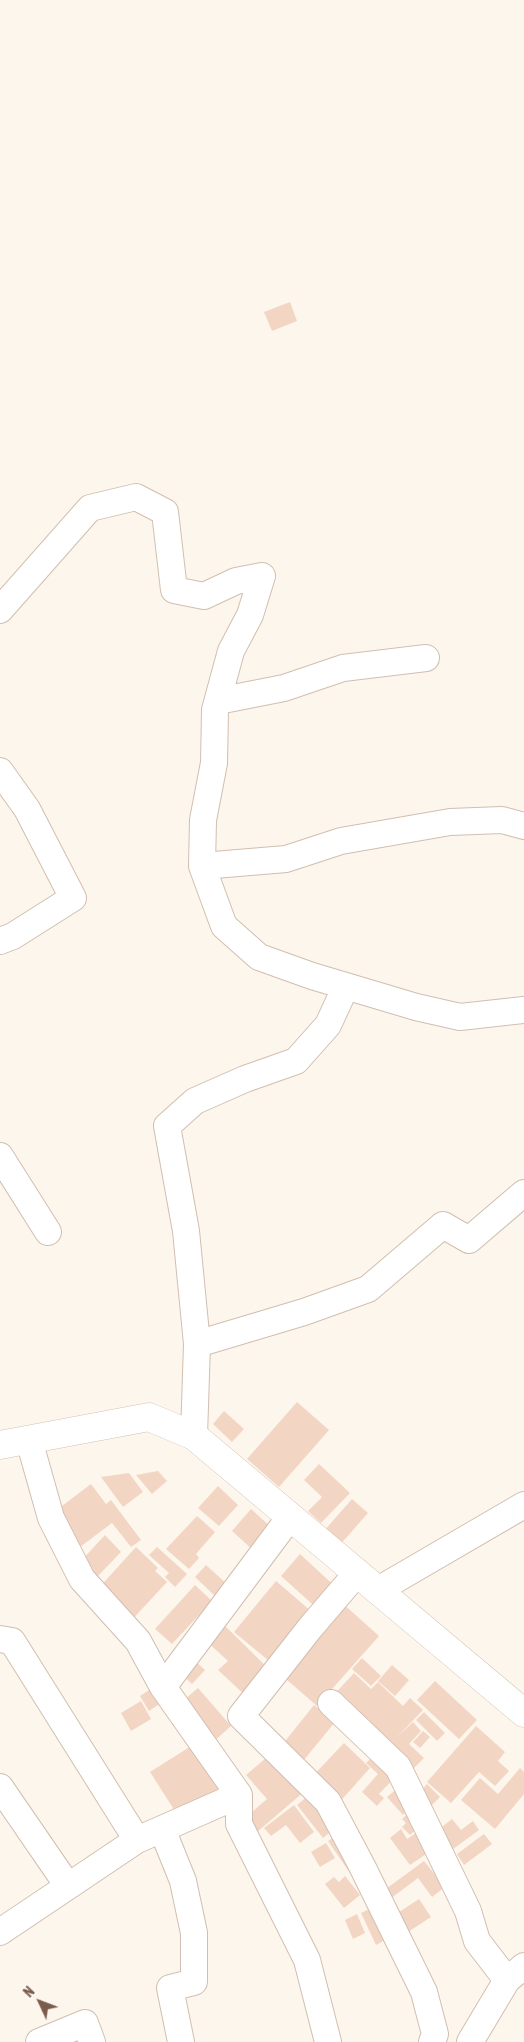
<!DOCTYPE html>
<html>
<head>
<meta charset="utf-8">
<style>
  body { margin:0 }
  #map { position:relative; width:524px; height:2042px; overflow:hidden; background:#fdf6ec; font-family:"Asap Condensed",sans-serif }
  canvas { display:block }
  .north { position:absolute; left:15px; top:1977px; width:50px; height:50px; -webkit-text-stroke:4px #fffaf3; paint-order:stroke; rotate:313deg; font-size:14px; font-weight:700; line-height:20px; text-align:center; color:#7a5c4d }
  .north::after { content:''; display:block; margin:auto; width:18px; height:22px; background:#7a5c4d; clip-path:polygon(50% 0,100% 100%,50% 72%,0 100%) }
</style>
</head>
<body>
<div id="map">
<canvas width="524" height="2042"></canvas>
<div class="north">N</div>
</div>
<script>
const context = document.querySelector('canvas').getContext('2d');
context.lineJoin = 'round';
function fill(path, color) { context.fillStyle = color; context.fill(path, 'evenodd'); }
const shape = rows => new Path2D(rows.map(r => 'M' + r).join(''));
function stroke(path, color, width, dash) { context.strokeStyle = color; context.lineWidth = width; context.lineCap = dash ? 'butt' : 'round'; context.setLineDash(dash || []); context.stroke(path); }
fill(shape([
  [290,302,297,321,272,331,264,312],
  [297,1402,329,1430,279,1487,247,1459],
  [224,1411,244,1429,232,1442,213,1424],
  [319,1464,350,1493,321,1523,308,1511,322,1497,304,1480],
  [158,1471,167,1481,152,1494,136,1475],
  [129,1473,143,1492,123,1507,101,1477],
  [91,1484,106,1504,111,1500,141,1540,131,1547,112,1523,80,1547,54,1512],
  [218,1486,238,1505,219,1526,198,1508],
  [352,1499,368,1513,339,1546,323,1532],
  [251,1509,272,1528,253,1550,232,1531],
  [197,1516,215,1532,196,1554,199,1558,189,1569,166,1549],
  [105,1535,121,1552,96,1578,80,1562],
  [136,1547,158,1568,155,1571,167,1582,130,1622,96,1591],
  [157,1547,187,1574,175,1587,165,1577,169,1573,149,1555],
  [300,1554,340,1591,321,1612,281,1576],
  [206,1565,228,1585,216,1597,195,1577],
  [276,1581,312,1612,269,1661,234,1632],
  [195,1585,212,1601,172,1644,155,1629],
  [341,1602,379,1636,317,1706,279,1673],
  [222,1623,273,1673,248,1698,218,1670,228,1661,205,1640],
  [192,1658,205,1670,192,1684,179,1672],
  [362,1658,381,1676,371,1686,352,1669],
  [392,1665,409,1680,395,1696,378,1681],
  [354,1673,371,1689,378,1682,403,1706,410,1698,423,1710,397,1737,413,1722,421,1731,409,1744,424,1758,410,1772,330,1699],
  [435,1681,477,1720,459,1739,417,1700],
  [158,1684,167,1699,149,1711,140,1696],
  [198,1688,231,1726,212,1743,178,1705],
  [141,1701,151,1719,131,1731,121,1713],
  [314,1705,335,1722,299,1766,278,1750],
  [424,1712,445,1733,437,1741,416,1720],
  [476,1726,505,1752,498,1761,509,1771,495,1786,479,1772,451,1803,427,1782],
  [423,1731,430,1737,420,1748,413,1742],
  [196,1743,225,1790,180,1819,150,1772],
  [344,1743,370,1768,336,1806,308,1781],
  [273,1752,305,1791,257,1832,245,1818,267,1799,246,1775],
  [376,1753,398,1774,379,1794,384,1798,377,1806,362,1792,378,1774,366,1763],
  [520,1768,524,1772,524,1794,495,1829,461,1800,480,1778,498,1794],
  [427,1784,440,1797,427,1810,415,1798],
  [399,1787,414,1804,403,1815,387,1797],
  [315,1790,334,1829,323,1838,297,1805],
  [294,1805,314,1832,300,1843,286,1825,271,1836,264,1828],
  [411,1810,423,1823,410,1835,402,1827,406,1823,402,1819],
  [452,1819,461,1830,473,1821,479,1830,449,1852,434,1833],
  [401,1829,407,1839,422,1829,435,1848,410,1865,390,1838],
  [338,1834,361,1869,352,1876,328,1841],
  [484,1834,492,1844,464,1865,457,1854],
  [326,1843,335,1858,320,1867,311,1852],
  [424,1861,437,1877,446,1870,454,1880,432,1897,418,1878,386,1902,379,1894],
  [345,1876,360,1895,344,1908,325,1884,334,1877,339,1882],
  [419,1899,431,1917,402,1936,390,1918],
  [378,1905,393,1936,376,1945,361,1913],
  [357,1914,365,1933,353,1939,345,1920]
]), '#f3d5c3');
const street = shape([
  [0,610,90,508,136,497,165,512,174,590,204,596,236,581,262,576,250,615,231,651,215,710,214,763,203,820,202,866,224,926,259,957,312,976,416,1007,460,1017,524,1010],
  [218,701,284,688,343,668,426,658],
  [0,771,27,809,73,898,13,936,0,941],
  [202,866,286,859,341,841,450,822,502,820,524,826],
  [0,1156,48,1232],
  [197,1344,304,1312,368,1289,443,1225,469,1240,524,1193],
  [194,1436,197,1344,186,1231,167,1126,195,1101,245,1079,296,1061,328,1025,346,986],
  [29,1440,51,1518,82,1579,138,1641,163,1687,239,1795,239,1824,307,1960,328,2042],
  [357,1573,310,1628,241,1716,328,1802,362,1866,424,1992,435,2034,432,2042],
  [378,1590,524,1505],
  [0,1639,12,1641,137,1840],
  [163,1687,290,1517],
  [331,1703,398,1767,468,1911,477,1941,507,1980],
  [0,1787,68,1886],
  [162,1829,183,1881,194,1933,194,1982,170,1988,181,2042],
  [0,1932,137,1840,239,1795],
  [39,2042,85,2023,92,2042],
  [470,2042,507,1980,524,1966]
]);
const secondary = shape([
  [0,1445,149,1417,194,1436,524,1713]
]);
stroke(street, '#d1beb0', 28);
stroke(secondary, '#d6c0b0', 29);
stroke(street, '#fff', 26);
stroke(secondary, '#fff', 28);
</script>
</body>
</html>
